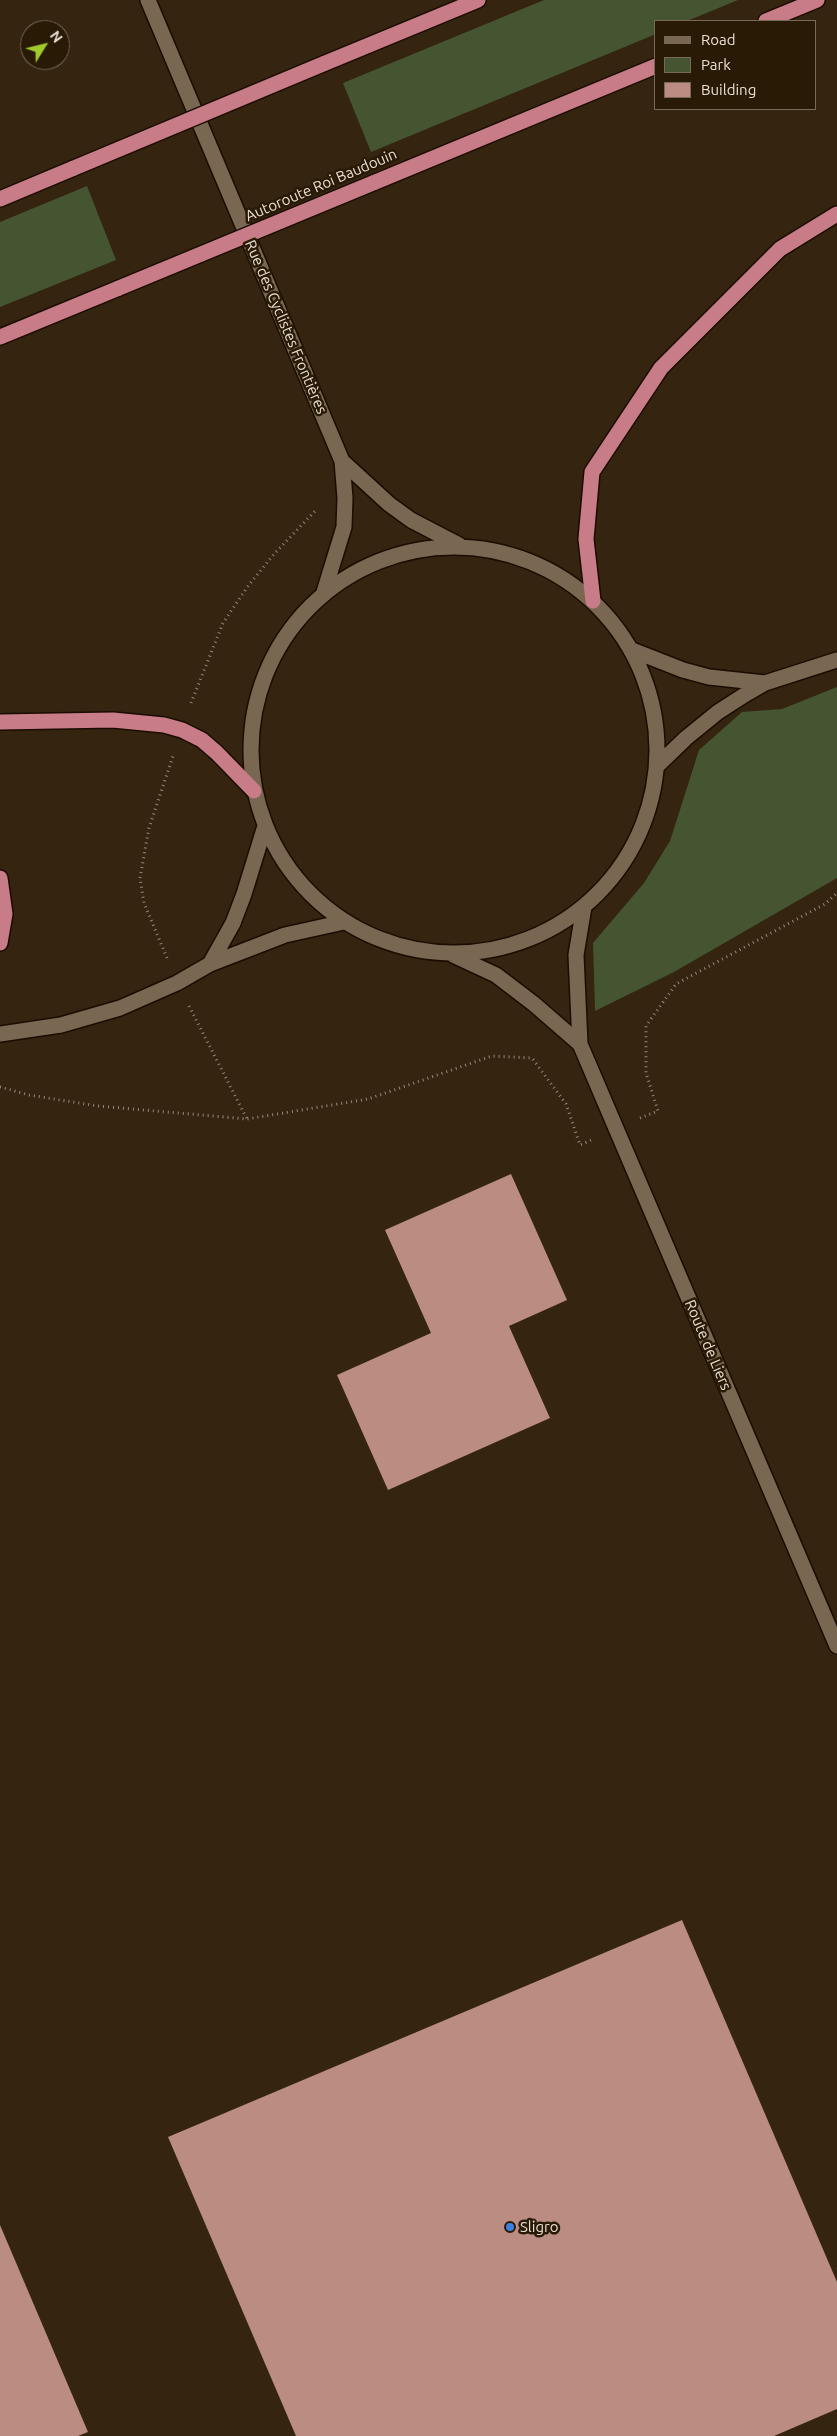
<!DOCTYPE html>
<html>
<head>
<meta charset="utf-8">
<style>
  body { margin:0 }
  #map { position:relative; width:837px; height:2436px; overflow:hidden; background:#342410; font-family:Ubuntu,sans-serif }
  canvas { display:block }
  .legend { position:absolute; left:654px; top:20px; width:162px; height:90px; box-sizing:border-box; background:#291a06; border:1px solid #766958; margin:0; padding:6px 9px; list-style:none; font-size:15px; color:#eadfd3 }
  .legend li { display:flex; align-items:center; gap:10px; height:25px }
  .legend b { width:25px; border:1px solid #766958 }
  .north { position:absolute; left:20px; top:20px; width:50px; height:50px; box-sizing:border-box; background:#291a06; border:1px solid #766958; border-radius:50%; rotate:54deg; font-size:14px; font-weight:700; line-height:20px; text-align:center; color:#eadfd3 }
  .north::after { content:''; display:block; margin:auto; width:18px; height:22px; background:#a0c92c; clip-path:polygon(50% 0,100% 100%,50% 72%,0 100%) }
</style>
</head>
<body>
<div id="map">
<canvas width="837" height="2436"></canvas>
<ul class="legend">
<li><b style="height:6px;background:#796751"></b>Road</li>
<li><b style="height:14px;background:#455532"></b>Park</li>
<li><b style="height:14px;background:#bb8c81"></b>Building</li>
</ul>
<div class="north">N</div>
</div>
<script>
const context = document.querySelector('canvas').getContext('2d');
context.lineJoin = 'round';
function fill(path, color) { context.fillStyle = color; context.fill(path, 'evenodd'); }
const shape = rows => new Path2D(rows.map(r => 'M' + r).join(''));
function stroke(path, color, width, dash) { context.strokeStyle = color; context.lineWidth = width; context.lineCap = dash ? 'butt' : 'round'; context.setLineDash(dash || []); context.stroke(path); }
function drawText(font, color, halo, rows, align = 'center') {
  context.font = font + ' Ubuntu,sans-serif'; context.lineWidth = 5; context.setLineDash([]); context.textBaseline = 'middle'; context.strokeStyle = halo; context.fillStyle = color; for (const [text, x, y, turn = 0] of rows) {
    context.save(); context.translate(x, y); context.rotate((+turn || 0) * Math.PI / 180); context.textAlign = isNaN(turn) ? turn : align; if (halo) context.strokeText(text, 0, 0); context.fillText(text, 0, 0); context.restore();
  }
}
fill(shape([
  [544,0,738,0,687,21,656,21,656,34,371,152,343,83],
  [87,186,116,260,0,307,0,222],
  [837,687,837,878,674,972,595,1011,593,943,644,883,670,841,699,750,742,712,782,709]
]), '#455532');
fill(shape([
  [511,1174,567,1300,509,1326,550,1418,388,1490,337,1375,431,1333,385,1230],
  [682,1920,837,2282,837,2409,774,2436,296,2436,168,2137],
  [0,2225,88,2432,78,2436,0,2436]
]), '#bb8c81');
const minor = shape([
  [148,0,342,461,345,498,344,527,324,592],
  [342,461,389,504,411,520,459,545],
  '251 750a203 203 0 1 1 406 0a203 203 0 1 1-406 0Z',
  [632,650,683,670,709,677,765,683],
  [657,766,686,738,718,712,746,694,765,683,837,660],
  [584,907,576,955,580,1044,837,1646],
  [453,955,496,975,534,1004,580,1044],
  [210,964,233,923,244,894,265,826],
  [0,1034,61,1025,120,1008,177,983,210,964,285,935,344,922]
]);
const highway = shape([
  [766,21,817,0],
  [323,64,478,0],
  [373,183,656,66],
  [0,199,74,168],
  [0,337,119,288],
  [593,601,586,539,592,472,661,368,780,249,837,214],
  [0,722,113,720,164,725,182,730,202,740,217,753,254,791],
  [0,878,5,914,0,943]
]);
stroke(minor, '#1b0c00', 18);
stroke(highway, '#1b0c00', 18);
stroke(shape([
  [191,703,223,623,248,586,275,553,317,509],
  [167,958,144,903,140,878,149,828,173,756],
  [189,1006,247,1119],
  [0,1087,29,1095,98,1106,247,1119,368,1099,492,1056,532,1058,566,1104,580,1145,591,1140],
  [640,1118,658,1111,646,1073,646,1026,676,984,825,904,837,893]
]), '#968879', 3, [1, 4]);
stroke(minor, '#796751', 15);
stroke(highway, '#c87c87', 15);
const highwayBridge = shape([
  [74,168,323,64],
  [119,288,373,183]
]);
stroke(highwayBridge, '#1b0c00', 18, []);
stroke(highwayBridge, '#c87c87', 15);
for (const [x, y, r, color] of [
  [510,2227,5,"#3f7fe0"]
]) { const dot = new Path2D(); dot.arc(x, y, r, 0, 2 * Math.PI); context.fillStyle = color; context.fill(dot); stroke(dot, '#291a06', 2); }
drawText('15px', '#eadfd3', '#291a06', [
  ["Autoroute Roi Baudouin",321,185,-23],
  ["Rue des Cyclistes Frontières",286,327,67],
  ["Route de Liers",708,1345,67]
]);
drawText('15px', '#eadfd3', '#291a06', [
  ["Sligro",520,2227]
], 'left');
</script>
</body>
</html>
